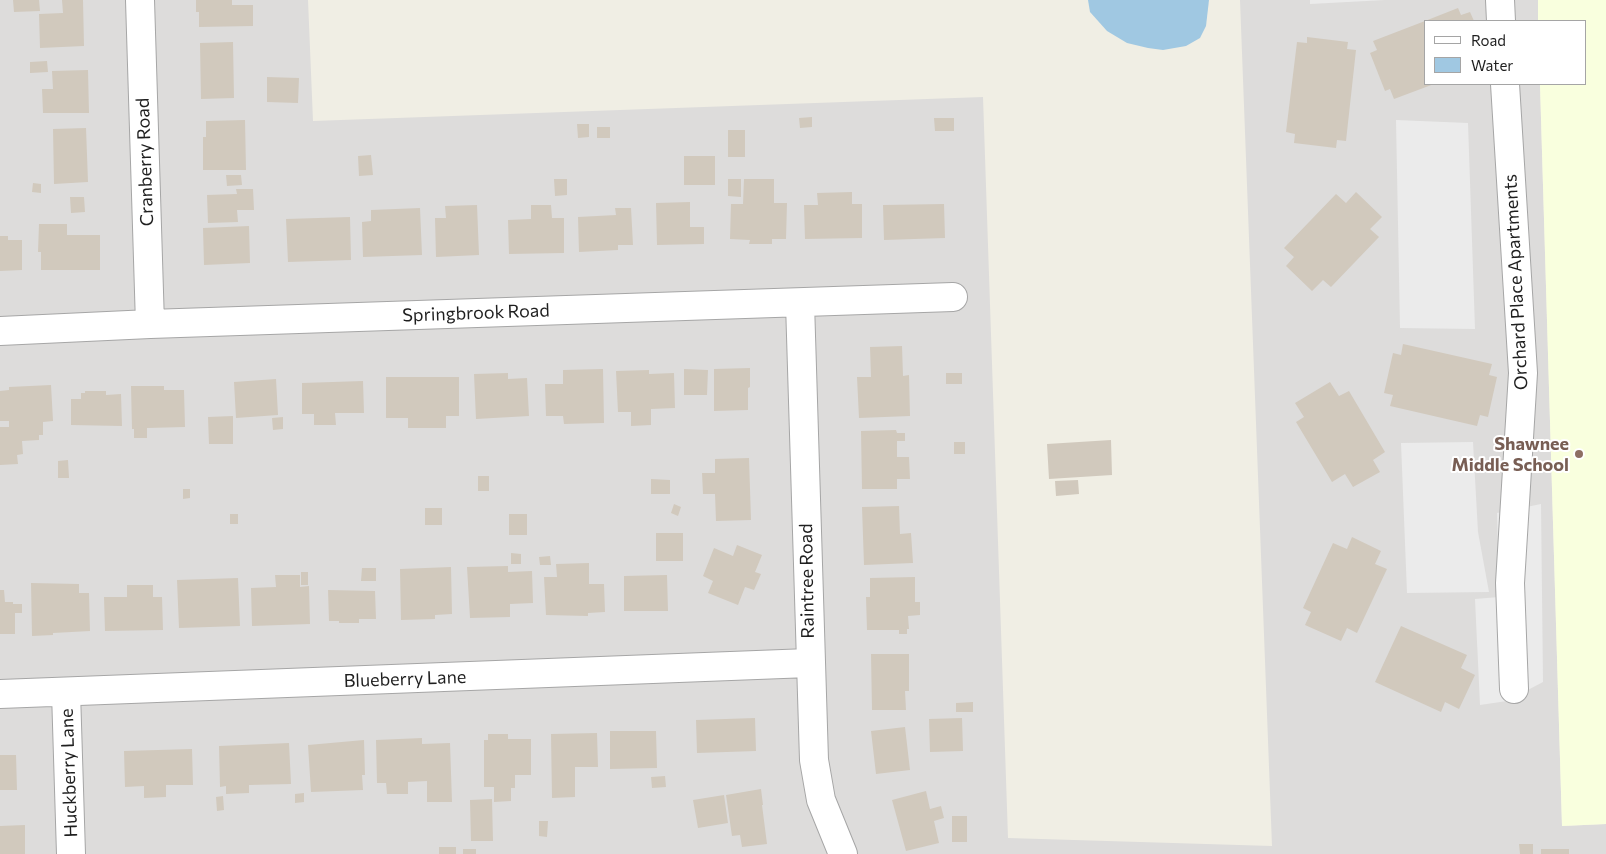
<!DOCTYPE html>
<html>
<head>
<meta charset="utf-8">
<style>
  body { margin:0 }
  #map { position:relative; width:1606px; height:854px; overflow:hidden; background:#f0eee4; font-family:Commissioner,sans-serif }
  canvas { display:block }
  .legend { position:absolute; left:1424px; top:20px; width:162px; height:65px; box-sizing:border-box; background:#fff; border:1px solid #a5a5a5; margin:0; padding:6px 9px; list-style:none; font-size:15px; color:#1f1f1f }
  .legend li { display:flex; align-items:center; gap:10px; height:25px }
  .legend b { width:25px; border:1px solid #a5a5a5 }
</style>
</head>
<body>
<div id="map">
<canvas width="1606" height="854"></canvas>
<ul class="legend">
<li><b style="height:6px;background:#fff"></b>Road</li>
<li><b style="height:14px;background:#a0c8e2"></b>Water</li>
</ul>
</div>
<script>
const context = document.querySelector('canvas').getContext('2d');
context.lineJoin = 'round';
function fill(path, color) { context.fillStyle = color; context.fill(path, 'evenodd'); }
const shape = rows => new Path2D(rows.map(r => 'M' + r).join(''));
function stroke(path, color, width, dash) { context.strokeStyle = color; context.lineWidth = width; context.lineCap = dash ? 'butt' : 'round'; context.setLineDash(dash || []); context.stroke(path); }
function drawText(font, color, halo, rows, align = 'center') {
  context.font = font + ' Commissioner,sans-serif'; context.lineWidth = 4; context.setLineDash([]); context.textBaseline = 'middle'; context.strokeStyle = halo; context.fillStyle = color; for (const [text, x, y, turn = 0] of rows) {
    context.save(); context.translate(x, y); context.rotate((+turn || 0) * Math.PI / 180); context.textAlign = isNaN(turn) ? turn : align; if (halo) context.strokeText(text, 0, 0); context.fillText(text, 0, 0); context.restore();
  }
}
fill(shape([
  [0,0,308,0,313,121,983,97,1008,838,1272,846,1240,0,1538,0,1538,21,1425,21,1425,84,1540,84,1562,826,1606,824,1606,854,0,854]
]), '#dddcdb');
fill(shape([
  [1538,0,1606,0,1606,824,1562,826,1540,84,1585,84,1585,21,1538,21]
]), '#f9ffde');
fill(shape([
  [1310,0,1385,0,1310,4],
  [1396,120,1468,123,1475,329,1400,328],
  [1473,442,1478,532,1489,592,1407,593,1401,443],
  [1541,504,1543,682,1507,701,1480,705,1475,599,1499,597,1497,513]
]), '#ebebeb');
fill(shape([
  [1088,0,1209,0,1206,26,1200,38,1186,46,1163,50,1148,48,1127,43,1107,31,1090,12]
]), '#a0c8e2');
fill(shape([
  [13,0,39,0,40,11,14,12],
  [62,0,83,0,84,46,40,48,39,14,63,13],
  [196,0,232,0,232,5,253,5,253,26,199,27,199,12,196,12],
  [1458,8,1461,15,1470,12,1474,21,1425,21],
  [1425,21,1425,84,1434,84,1394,99,1390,89,1385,91,1370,53,1377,50,1373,41],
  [1307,37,1348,42,1347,49,1356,50,1346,141,1337,140,1336,148,1294,143,1295,134,1286,132,1297,42,1307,43],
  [233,42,234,98,201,99,200,43],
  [47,61,48,72,30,73,30,62],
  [88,70,89,113,43,113,42,89,53,89,52,71],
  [267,77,299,78,298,103,267,102],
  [812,117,812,127,800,128,799,118],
  [934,118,954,118,954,131,935,131],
  [245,120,246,170,203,170,203,137,206,137,206,121],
  [577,124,589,124,589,137,578,138],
  [597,127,610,127,610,138,597,138],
  [86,128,88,182,54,184,53,129],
  [728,130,745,130,745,157,728,157],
  [371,155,373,175,359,176,358,156],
  [684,156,715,156,715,185,684,185],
  [226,175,241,175,242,185,227,186],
  [554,179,567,179,567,195,555,196],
  [728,179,741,179,741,197,728,196],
  [744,179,774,179,774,203,787,203,786,239,772,239,772,244,749,244,750,240,730,239,731,204,743,204],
  [33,183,41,184,41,193,32,192],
  [236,189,253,189,254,210,237,210,238,222,208,223,207,195,237,194],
  [852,192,852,204,862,204,862,238,805,239,804,205,818,205,817,193],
  [1356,192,1382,217,1370,229,1379,237,1331,287,1323,280,1312,291,1286,266,1294,257,1284,248,1336,194,1346,203],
  [70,197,84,197,85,212,71,213],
  [690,202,690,227,704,227,704,244,657,245,656,203],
  [944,204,945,238,884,240,883,205],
  [477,205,479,255,436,257,435,218,446,218,445,206],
  [531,205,551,205,552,218,564,218,564,253,509,254,508,220,531,219],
  [420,208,422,255,363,257,362,222,371,221,371,210],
  [615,208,631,208,633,245,618,245,618,250,579,252,578,217,616,215],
  [350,217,351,260,288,262,286,219],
  [39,224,67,224,67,235,100,235,100,270,41,270,41,252,38,252],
  [249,226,250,263,204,265,203,228],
  [0,236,8,236,8,240,22,240,22,270,0,271],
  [1403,344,1492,364,1489,375,1497,377,1488,417,1480,415,1477,426,1390,406,1393,395,1384,393,1393,353,1401,355],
  [902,346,903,376,909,375,910,416,859,418,857,377,871,377,870,347],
  [750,368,750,387,748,388,748,410,714,411,714,369],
  [603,369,604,423,564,424,563,416,546,416,545,384,563,384,563,370],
  [684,369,708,370,707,395,684,395],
  [649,370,649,374,674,373,675,408,651,409,651,425,631,426,631,412,618,412,616,371],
  [508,373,508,379,527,378,529,416,476,419,474,374],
  [946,373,962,373,962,384,946,384],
  [386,377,459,377,459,416,446,416,446,428,408,428,408,418,386,418],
  [276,379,278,415,236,418,234,382],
  [363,381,364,413,335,413,336,425,314,425,314,414,302,414,302,383],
  [1330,382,1339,396,1349,391,1385,452,1373,460,1380,472,1353,487,1345,474,1332,482,1296,422,1304,417,1295,403],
  [51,385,53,421,43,422,43,435,39,435,39,440,22,441,23,454,17,455,18,464,0,465,0,427,9,427,9,421,0,421,0,391,9,390,9,387],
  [131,386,164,386,164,390,184,390,185,427,147,428,147,438,134,438,134,429,132,429],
  [85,391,106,391,106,395,121,394,122,426,71,425,71,399,81,399,81,393,85,393],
  [233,416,233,444,209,444,208,417],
  [283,417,283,429,273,430,272,418],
  [896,430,897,433,905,433,905,441,897,441,897,457,909,457,910,479,897,479,897,489,862,489,861,431],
  [1111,440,1112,475,1049,479,1047,444],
  [954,442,965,442,965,454,954,454],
  [749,458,751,520,716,521,715,494,703,494,702,473,715,473,715,459],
  [68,460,69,478,58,478,58,461],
  [478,476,489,476,489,491,478,491],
  [651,479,670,480,670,494,651,494],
  [1078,480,1079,494,1056,496,1055,481],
  [183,489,190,489,190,498,183,499],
  [674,504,681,507,678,516,671,513],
  [899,506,900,534,911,533,913,563,864,565,862,507],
  [425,508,442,508,442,525,425,525],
  [230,514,238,514,238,524,230,524],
  [509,514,527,514,527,535,509,535],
  [656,533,683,533,683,561,656,561],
  [1352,537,1381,551,1375,564,1387,569,1357,633,1347,628,1341,641,1305,625,1311,612,1303,608,1333,543,1347,549],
  [737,545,762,555,755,572,761,574,754,590,745,587,738,605,708,593,713,581,703,576,714,548,733,556],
  [511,553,521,554,521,564,511,564],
  [550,556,551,565,540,565,539,557],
  [589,563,589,584,604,584,605,612,588,613,588,616,546,615,544,577,557,577,556,564],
  [508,566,508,572,532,571,533,603,510,604,510,617,470,618,467,567],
  [451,567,452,614,435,615,435,619,401,620,400,569],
  [362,568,376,568,376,581,361,581],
  [301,572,308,572,308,585,301,585],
  [275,575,300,575,300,587,309,586,310,624,252,626,251,588,276,587],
  [667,575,668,611,624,611,624,576],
  [915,577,915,602,920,602,920,615,908,616,909,629,907,629,907,634,899,634,899,630,867,630,866,597,870,597,870,578],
  [238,578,240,626,179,628,177,580],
  [31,583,79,584,79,593,89,593,90,631,53,633,53,635,32,636],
  [127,585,153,585,153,597,162,597,163,630,105,631,104,597,127,597],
  [0,590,4,590,5,602,13,602,13,604,22,604,22,613,15,613,15,634,0,634],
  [328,590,375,591,376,619,359,619,359,623,339,623,339,621,329,621],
  [1401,626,1467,655,1461,668,1475,675,1459,709,1445,702,1441,712,1375,682],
  [871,654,909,654,909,691,905,691,906,710,872,710],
  [973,702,973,712,956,712,956,703],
  [755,718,756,751,697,753,696,720],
  [962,718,963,751,930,752,929,719],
  [905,727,910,770,876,774,871,731],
  [610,731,656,731,657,768,610,769],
  [597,733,598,767,575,767,575,797,552,798,551,734],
  [488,734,508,734,508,739,531,739,531,775,515,775,515,788,511,788,511,801,494,802,494,787,484,787,484,740,488,740],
  [422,738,422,744,450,743,452,802,427,802,427,781,408,782,408,794,387,794,386,783,377,783,376,740],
  [364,740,365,775,362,775,363,790,311,792,308,745],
  [289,743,291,784,249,785,249,793,226,794,226,786,220,787,219,746],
  [192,749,193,785,166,785,166,797,144,798,144,786,125,787,124,751],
  [0,755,16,755,17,790,0,790],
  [665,776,666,787,652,788,651,777],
  [761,789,763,805,762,805,767,844,742,847,740,835,732,836,726,795],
  [926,791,930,809,941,806,944,818,934,821,939,843,906,851,892,800],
  [304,793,304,802,295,803,295,794],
  [724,795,728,823,698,828,693,800],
  [223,796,224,810,217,811,216,797],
  [492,799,493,841,471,841,470,800],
  [952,816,967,816,967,842,952,842],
  [539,821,548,821,547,837,539,836],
  [25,825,25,854,0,854,0,826],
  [1519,844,1533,844,1533,854,1520,854],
  [439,847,456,847,456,854,439,854],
  [463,849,476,849,476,854,463,854],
  [1541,849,1569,849,1569,854,1541,854]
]), '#d1c9bd');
const minor = shape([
  [140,0,150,324],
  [1500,0,1501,21],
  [1505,84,1523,373,1510,583,1514,689],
  [800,303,814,760,821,800,843,854],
  [0,331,150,324,953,297],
  [66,692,71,854],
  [0,694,809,663]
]);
stroke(minor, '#a6a6a6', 30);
stroke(minor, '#fff', 28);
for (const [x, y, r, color] of [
  [1579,454,5,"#8d6e63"]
]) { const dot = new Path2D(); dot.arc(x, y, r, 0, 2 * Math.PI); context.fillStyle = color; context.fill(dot); stroke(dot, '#fff', 2); }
drawText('18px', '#1f1f1f', '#fff', [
  ["Cranberry Road",145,162,-92],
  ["Orchard Place Apartments",1516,282,-93],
  ["Springbrook Road",476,313,-2],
  ["Raintree Road",807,581,-91],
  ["Blueberry Lane",405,679,-2],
  ["Huckberry Lane",69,773,-92]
]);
drawText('bold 18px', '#785e54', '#fff', [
  ["Shawnee",1569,444],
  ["Middle School",1569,465]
], 'right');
</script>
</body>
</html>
